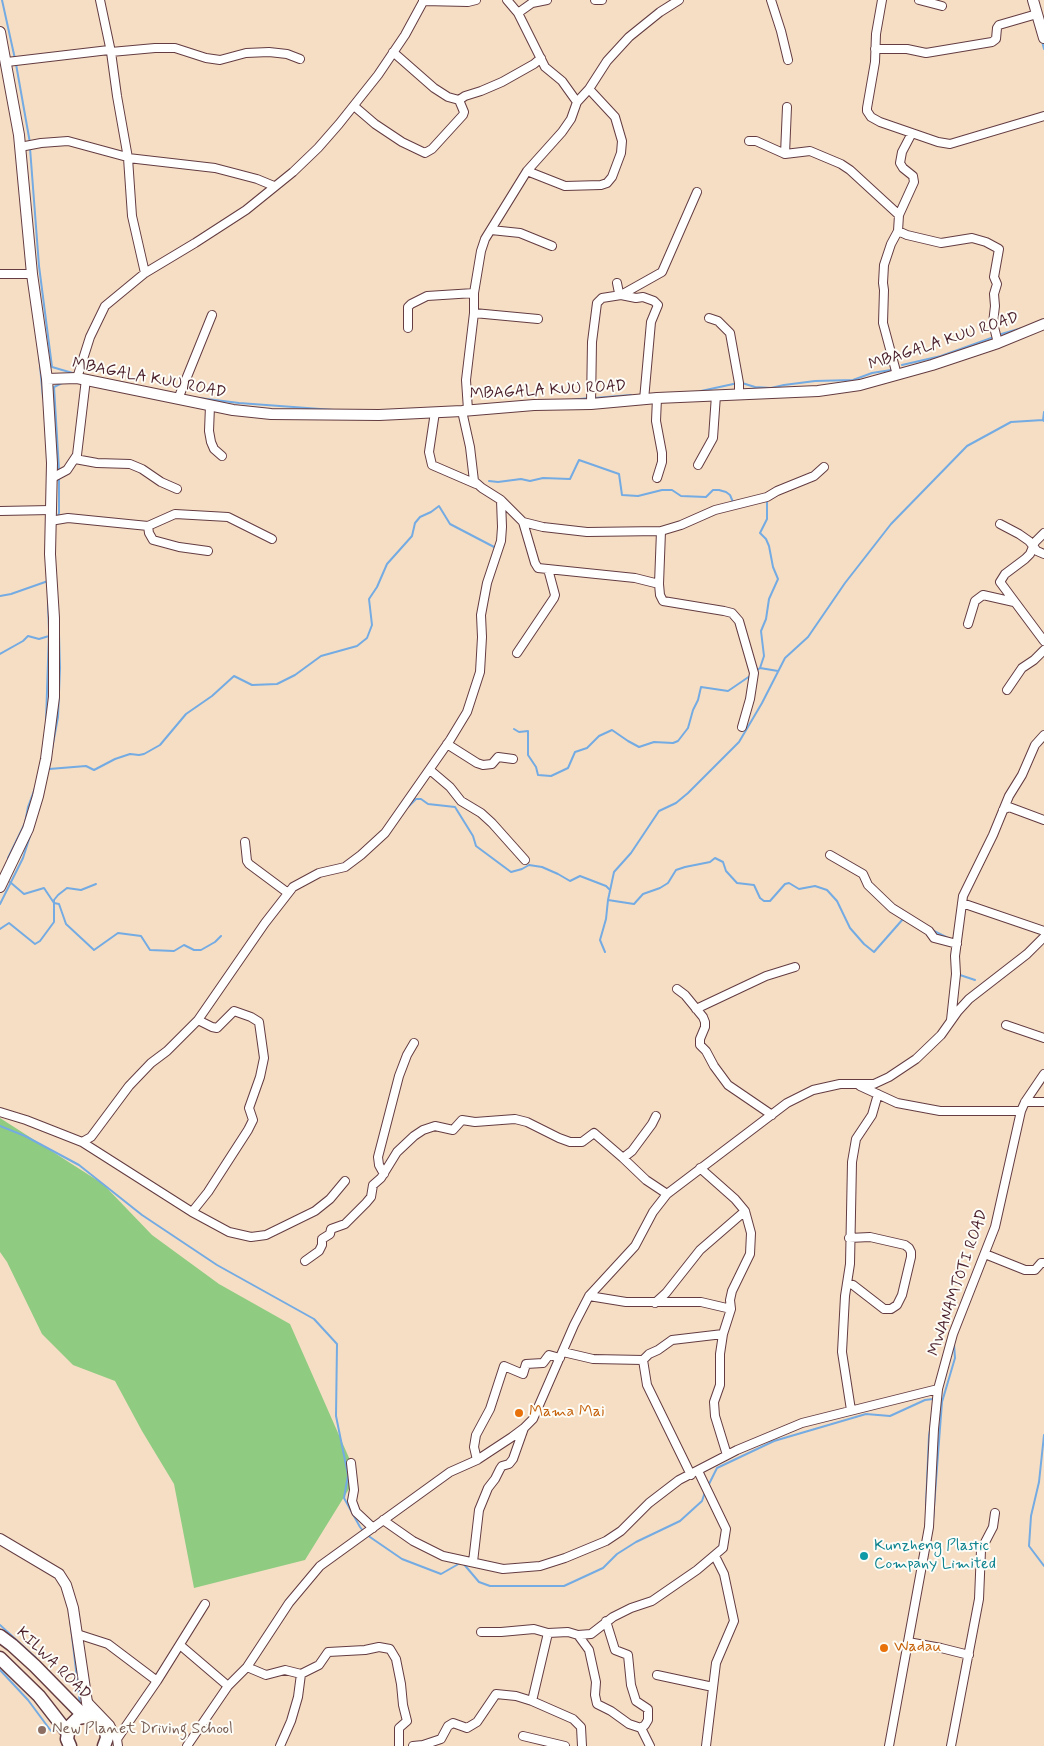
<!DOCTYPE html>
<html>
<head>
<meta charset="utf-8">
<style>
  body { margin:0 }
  canvas { display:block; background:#f5dec4 }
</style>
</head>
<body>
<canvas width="1044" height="1746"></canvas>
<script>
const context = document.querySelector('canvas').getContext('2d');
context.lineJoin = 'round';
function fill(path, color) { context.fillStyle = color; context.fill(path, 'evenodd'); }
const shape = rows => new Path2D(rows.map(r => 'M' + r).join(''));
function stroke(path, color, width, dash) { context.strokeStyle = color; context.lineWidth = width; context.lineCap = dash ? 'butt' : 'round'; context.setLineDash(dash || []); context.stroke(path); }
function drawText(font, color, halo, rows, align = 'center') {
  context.font = font + ' Mynerve,sans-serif'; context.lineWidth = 4; context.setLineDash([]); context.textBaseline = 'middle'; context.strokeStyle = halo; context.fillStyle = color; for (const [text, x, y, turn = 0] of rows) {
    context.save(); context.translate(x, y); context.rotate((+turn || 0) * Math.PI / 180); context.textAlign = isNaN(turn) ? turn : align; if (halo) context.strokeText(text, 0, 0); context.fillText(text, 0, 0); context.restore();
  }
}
fill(shape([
  [0,1118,103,1184,152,1235,219,1284,290,1324,357,1476,305,1560,194,1588,174,1484,142,1431,115,1381,73,1365,42,1334,7,1262,0,1252]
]), '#8fcc82');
stroke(shape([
  [2,0,15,59],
  [1042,41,1044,49],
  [16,64,30,143],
  [30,148,39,266,52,367,76,374],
  [998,335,1022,328],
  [39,355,43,398],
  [902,365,941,356,994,337],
  [742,383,755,387,771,388,784,385,815,381,853,380,872,373,891,370],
  [701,391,738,383],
  [199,398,239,403,334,410],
  [594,398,631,395],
  [571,400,589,398],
  [1043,420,1044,412],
  [59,470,54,387,62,383],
  [489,481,498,482,521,479,530,481,543,478,570,479,579,460,619,474,622,495,638,496,662,490,672,490,681,496,706,497,713,490,719,490,726,492,730,495,733,502],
  [57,518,59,513,59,478],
  [55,537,55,562],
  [0,596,11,594,48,581],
  [0,654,23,641,28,636,39,639,49,636],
  [760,668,764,656,761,631,766,619,769,599,778,579,773,567,769,546,766,539,760,533,767,519,767,499],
  [756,671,760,668,778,671],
  [46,722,49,631,48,604],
  [514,729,519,732,528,731,528,755,536,767,538,775,551,776,568,768,575,752,587,748,599,736,612,730,628,741,639,747,654,742,673,743,678,741,688,728,693,710,698,700,701,687,728,691,750,676],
  [52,749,58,717,60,668,59,634],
  [49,769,86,766,94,770,115,759,130,754,139,755,144,754,160,745,186,714,212,696,234,676,252,685,277,684,295,675,321,656,357,646,367,638,372,625,369,599,377,587,387,564,412,536,415,523,420,517,431,512,439,506,450,524,496,548],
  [408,807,416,799,421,799,428,804,455,807,473,836,476,846,511,872,522,869,529,865,542,867,558,874,570,881,580,876,606,886,610,890],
  [8,858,25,823,28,807,35,788],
  [10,882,24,894,44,888,54,903,59,904,66,924,94,950,118,933,141,936,150,950,174,951,184,945,194,950,201,950,215,942,221,936],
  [608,900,634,904,643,894,660,888,668,883,676,870,685,867,710,862,715,858,723,862,726,871,737,883,754,885,760,898,764,901,770,901,785,884,789,883,799,889,815,886,827,890,837,901,850,928,864,944,874,952,903,919],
  [0,904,23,858,31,833],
  [0,929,9,923,35,944,40,941,54,922,54,900,58,895,67,888,81,890,96,884],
  [932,930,948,938],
  [605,952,600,940,606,919,608,900,614,872,631,853,659,811,676,803,688,793,739,742,762,703,785,658,808,637,845,583,891,524,967,446,1011,422,1043,420,1044,421],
  [959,973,960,975,975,980],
  [0,1126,25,1136,79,1165,142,1215,217,1265,314,1319,337,1344,336,1416,348,1475,344,1498,360,1527,364,1532],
  [1044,1435,1039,1482,1031,1516,1029,1546,1044,1566],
  [708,1486,717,1468,774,1441,866,1414,890,1416,925,1400,933,1399],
  [926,1505,929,1436,932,1417],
  [933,1520,942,1402,955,1358,954,1344],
  [367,1535,402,1559,441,1574,462,1562,479,1582,490,1586,564,1586,603,1568,617,1554,636,1542,680,1521,702,1501,705,1492],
  [70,1619,80,1704],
  [0,1625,36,1658],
  [0,1670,28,1700,51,1731]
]), '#74abe3', 2);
const minor = shape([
  [100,0,111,52,117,96,128,158,132,216,145,273],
  [507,0,518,13,545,67,562,81,577,102],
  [595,0,602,0],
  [771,0,781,31,788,60],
  [882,0,876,34,875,62,867,108,867,111,871,117,880,122,938,142,950,144,1044,116],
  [919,0,942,6],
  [423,1,468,2,476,0],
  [518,13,532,3,547,0],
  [875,49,907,49,926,53,992,42,996,39,997,28,999,25,1037,14],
  [111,52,155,48,175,48,206,58,220,60,246,53,269,52,287,54,300,59],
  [393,52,434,88,448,97,459,100,465,96,481,91,502,82,534,64,541,58],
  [7,62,109,50],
  [354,106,375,124,402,142,425,153,432,149,463,115,464,112,459,100],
  [749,141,756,141,785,154,810,151,841,164,850,170,899,215,898,231,891,244,884,265,883,283,884,290,883,323,897,375],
  [20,147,41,143,68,141,127,157],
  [785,154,787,107],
  [128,158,215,168,257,179,274,186],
  [527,171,565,186,601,185,607,183,612,177,621,153,622,141,615,117,589,89],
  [899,215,914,182,913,176,903,168,900,163,902,152,912,133],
  [491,230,520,233,552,246],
  [898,231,907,235,941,243,972,238,986,242,999,249,994,277,997,284,994,294,995,306,993,323,998,343],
  [0,274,32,274],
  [617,283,619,293,621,295,636,298,643,297,654,301,658,305,651,322,644,400],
  [474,313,538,319],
  [709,318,718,321,730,333,739,383,739,394],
  [408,328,408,307,411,304,427,296,474,293],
  [77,378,90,337,105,306,145,273,195,243,246,210,293,172,318,148,339,124,378,75,405,35,424,0],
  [657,398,656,421,662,453,662,462,657,478],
  [178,399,212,315],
  [591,404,592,342,597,303,602,298,621,295,662,272,697,192],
  [210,406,209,431,211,442,214,449,222,456],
  [468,410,466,380,474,313,474,293,481,251,485,239,527,171,562,132,571,119,577,102,589,89,607,61,629,37,660,12,679,0],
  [435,412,429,452,432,465,476,484],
  [75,459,97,463,130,464,142,469,161,482,177,489],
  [698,465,713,438,716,395],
  [52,478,67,470,77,455,86,379],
  [501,500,523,522,535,563,538,568,635,578,659,584],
  [0,511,51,510],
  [50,521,68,518,148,526,175,514,228,517,272,539],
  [523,522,543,527,587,532,661,531,659,584,660,595,663,601,724,611,732,613,739,621,754,673,750,699,742,727],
  [1000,524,1019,534,1029,541,1037,551,1044,554],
  [148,526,149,533,153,540,179,547,208,551],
  [661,531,681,525,715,510,767,497,777,491,814,476,824,467],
  [1044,533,1035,542,1030,554,1025,559,1005,574,1000,582,1044,641],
  [968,624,975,601,983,595,1014,602],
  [517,653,554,598,555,595,548,569],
  [1007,690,1022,668,1034,660,1044,650],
  [447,744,477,763,483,765,492,764,498,757,513,759],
  [430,770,450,787,461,801,481,813,492,823,525,860],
  [1003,810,1009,807,1044,820],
  [245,842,247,861,249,864,288,893],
  [830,855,863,874,868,885,892,908,929,931,934,938,957,944],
  [962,903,1044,931],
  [677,989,685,995,703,1017,705,1022,705,1027,700,1039,700,1045,706,1051,714,1066,728,1085,772,1115],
  [696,1009,766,976,795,967],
  [951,1020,956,974,955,956,963,896,993,835,1009,796,1022,775,1035,745,1044,735],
  [1006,1025,1044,1038],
  [860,1086,897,1103,940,1111,1021,1111],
  [1025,1102,1044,1102],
  [0,1112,26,1120,82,1142,91,1137,129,1086,151,1063,167,1051,198,1020,265,923,293,887,319,873,345,867,361,855,385,833,450,740,467,712,480,672,482,637,481,615,487,583,501,541,502,527,501,500,482,488,474,481,470,447,462,411],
  [656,1116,652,1124,632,1151,623,1158,646,1180,667,1194],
  [82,1142,192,1212,229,1232,251,1237,266,1235,315,1211,330,1199,345,1181],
  [700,1168,735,1199,745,1211,751,1233,750,1254,732,1291,730,1300,731,1309,723,1334,720,1354,720,1385,714,1402,715,1416,727,1455],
  [384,1174,379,1165,378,1157,399,1076,407,1055,414,1043],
  [192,1212,208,1192,248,1130,253,1120,249,1108,260,1077,264,1058,259,1022,251,1017,234,1011,217,1028,212,1027,198,1020],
  [985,1254,1025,1270,1035,1270,1041,1263,1044,1263],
  [305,1261,319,1251,322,1245,322,1239,330,1234,331,1229,345,1224,366,1203,371,1197,373,1185,381,1178,397,1152,414,1136,423,1130,435,1126,453,1130,462,1120,475,1122,515,1119,527,1122,559,1138,570,1142,582,1142,594,1133,623,1158],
  [847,1283,853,1285,884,1309,891,1309,897,1305,902,1295,911,1257,911,1252,909,1248,905,1245,870,1237,849,1238],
  [589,1296,626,1302,701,1302,731,1309],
  [655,1303,666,1293,700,1250,745,1211],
  [563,1352,593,1359,643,1360,649,1354,658,1350,672,1340,723,1334],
  [643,1360,647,1385,691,1475],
  [851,1410,842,1352,845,1296,850,1264,852,1162,856,1139,872,1115,878,1094],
  [477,1460,474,1447,476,1435,490,1409,504,1366,523,1374,526,1364,543,1363,549,1355,560,1358],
  [351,1463,354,1490,352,1501,356,1512,373,1528],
  [383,1520,413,1541,443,1556,503,1569,540,1566,565,1558,606,1541,621,1531,649,1503,679,1480,737,1450,802,1423,938,1389],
  [473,1562,479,1510,488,1488,495,1479,500,1469,502,1466,509,1464,513,1459,524,1428],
  [606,1621,615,1650,628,1655,631,1685,636,1701,648,1709,648,1720,645,1725,641,1728,650,1746],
  [481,1632,501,1632,534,1629,548,1633,568,1632,578,1635,589,1650,596,1682,595,1695,597,1704,611,1711,629,1724,641,1728],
  [77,1634,108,1644,157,1681],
  [578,1635,591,1634,613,1617,631,1608,652,1601,697,1570,723,1548,726,1529,698,1471],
  [908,1642,941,1648,969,1655],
  [180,1645,228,1686],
  [247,1667,266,1675,285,1670,301,1674,319,1665,328,1652,365,1650,379,1647,390,1649,396,1659,401,1684,403,1705,407,1721,399,1728,399,1746],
  [657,1675,713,1687],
  [87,1701,110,1725,117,1739],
  [532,1701,548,1633],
  [523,1736,565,1746],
  [118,1746,117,1739,157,1681,205,1604],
  [187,1746,228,1686,247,1667,289,1603,320,1566,450,1472,477,1460,512,1437,524,1428,533,1419,574,1325,589,1296,635,1246,653,1212,667,1194,787,1103,813,1090,840,1084,874,1084,889,1077,916,1059,941,1035,958,1011,969,999,1027,954,1044,937],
  [280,1746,291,1721,298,1697,301,1674],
  [413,1746,423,1745,441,1739,448,1726,453,1723,467,1728,477,1722,496,1694,516,1696,532,1701,573,1719,581,1727,582,1746],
  [706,1746,716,1663,734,1621,724,1574,715,1556],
  [889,1746,929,1527,934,1429,938,1389,953,1334,995,1227,1021,1111,1025,1102,1044,1074],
  [951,1746,979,1599,981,1550,993,1527,995,1513]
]);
const tertiary = shape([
  [1033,0,1044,38],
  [0,32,19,135,32,274,47,379,52,463,50,554,54,618,54,697,46,759,38,796,28,829,0,887],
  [47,379,77,378,233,410,271,414,379,415,462,411,534,405,591,404,657,398,818,391,860,385,932,365,998,343,1044,324],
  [0,1539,59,1574,66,1585,73,1608,89,1716]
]);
const trunk = shape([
  [0,1636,12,1645,35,1666,84,1716],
  [0,1658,39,1696,67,1732],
  [70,1746,67,1739,69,1727,78,1718,89,1716,97,1718,102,1723,106,1730,107,1738,104,1746]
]);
stroke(minor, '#643c42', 10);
stroke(tertiary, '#643c42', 12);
stroke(trunk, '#643c42', 15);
stroke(minor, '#fff', 8);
stroke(tertiary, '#fff', 10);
stroke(trunk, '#fff', 12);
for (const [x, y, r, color] of [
  [519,1413,5,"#e8710a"],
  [864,1556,5,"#0f9aa8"],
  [884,1648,5,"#e8710a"],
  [42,1730,5,"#8d6e63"]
]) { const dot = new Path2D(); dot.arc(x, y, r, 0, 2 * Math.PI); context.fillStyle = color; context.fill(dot); stroke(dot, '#fdfcf7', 2); }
drawText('16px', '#4a1f2b', '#fdfcf7', [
  ["MBAGALA KUU ROAD",944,342,-18],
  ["MBAGALA KUU ROAD",149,379,11],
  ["MBAGALA KUU ROAD",548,391,-3],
  ["MWANAMTOTI ROAD",959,1283,-71],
  ["KILWA ROAD",53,1664,44]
]);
drawText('16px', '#c56008', '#fdfcf7', [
  ["Mama Mai",529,1413],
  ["Wadau",894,1648]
], 'left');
drawText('16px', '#0d838f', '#fdfcf7', [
  ["Kunzheng Plastic",874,1547],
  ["Company Limited",874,1565]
], 'left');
drawText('16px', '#785e54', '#fdfcf7', [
  ["New Planet Driving School",52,1730]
], 'left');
</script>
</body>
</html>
